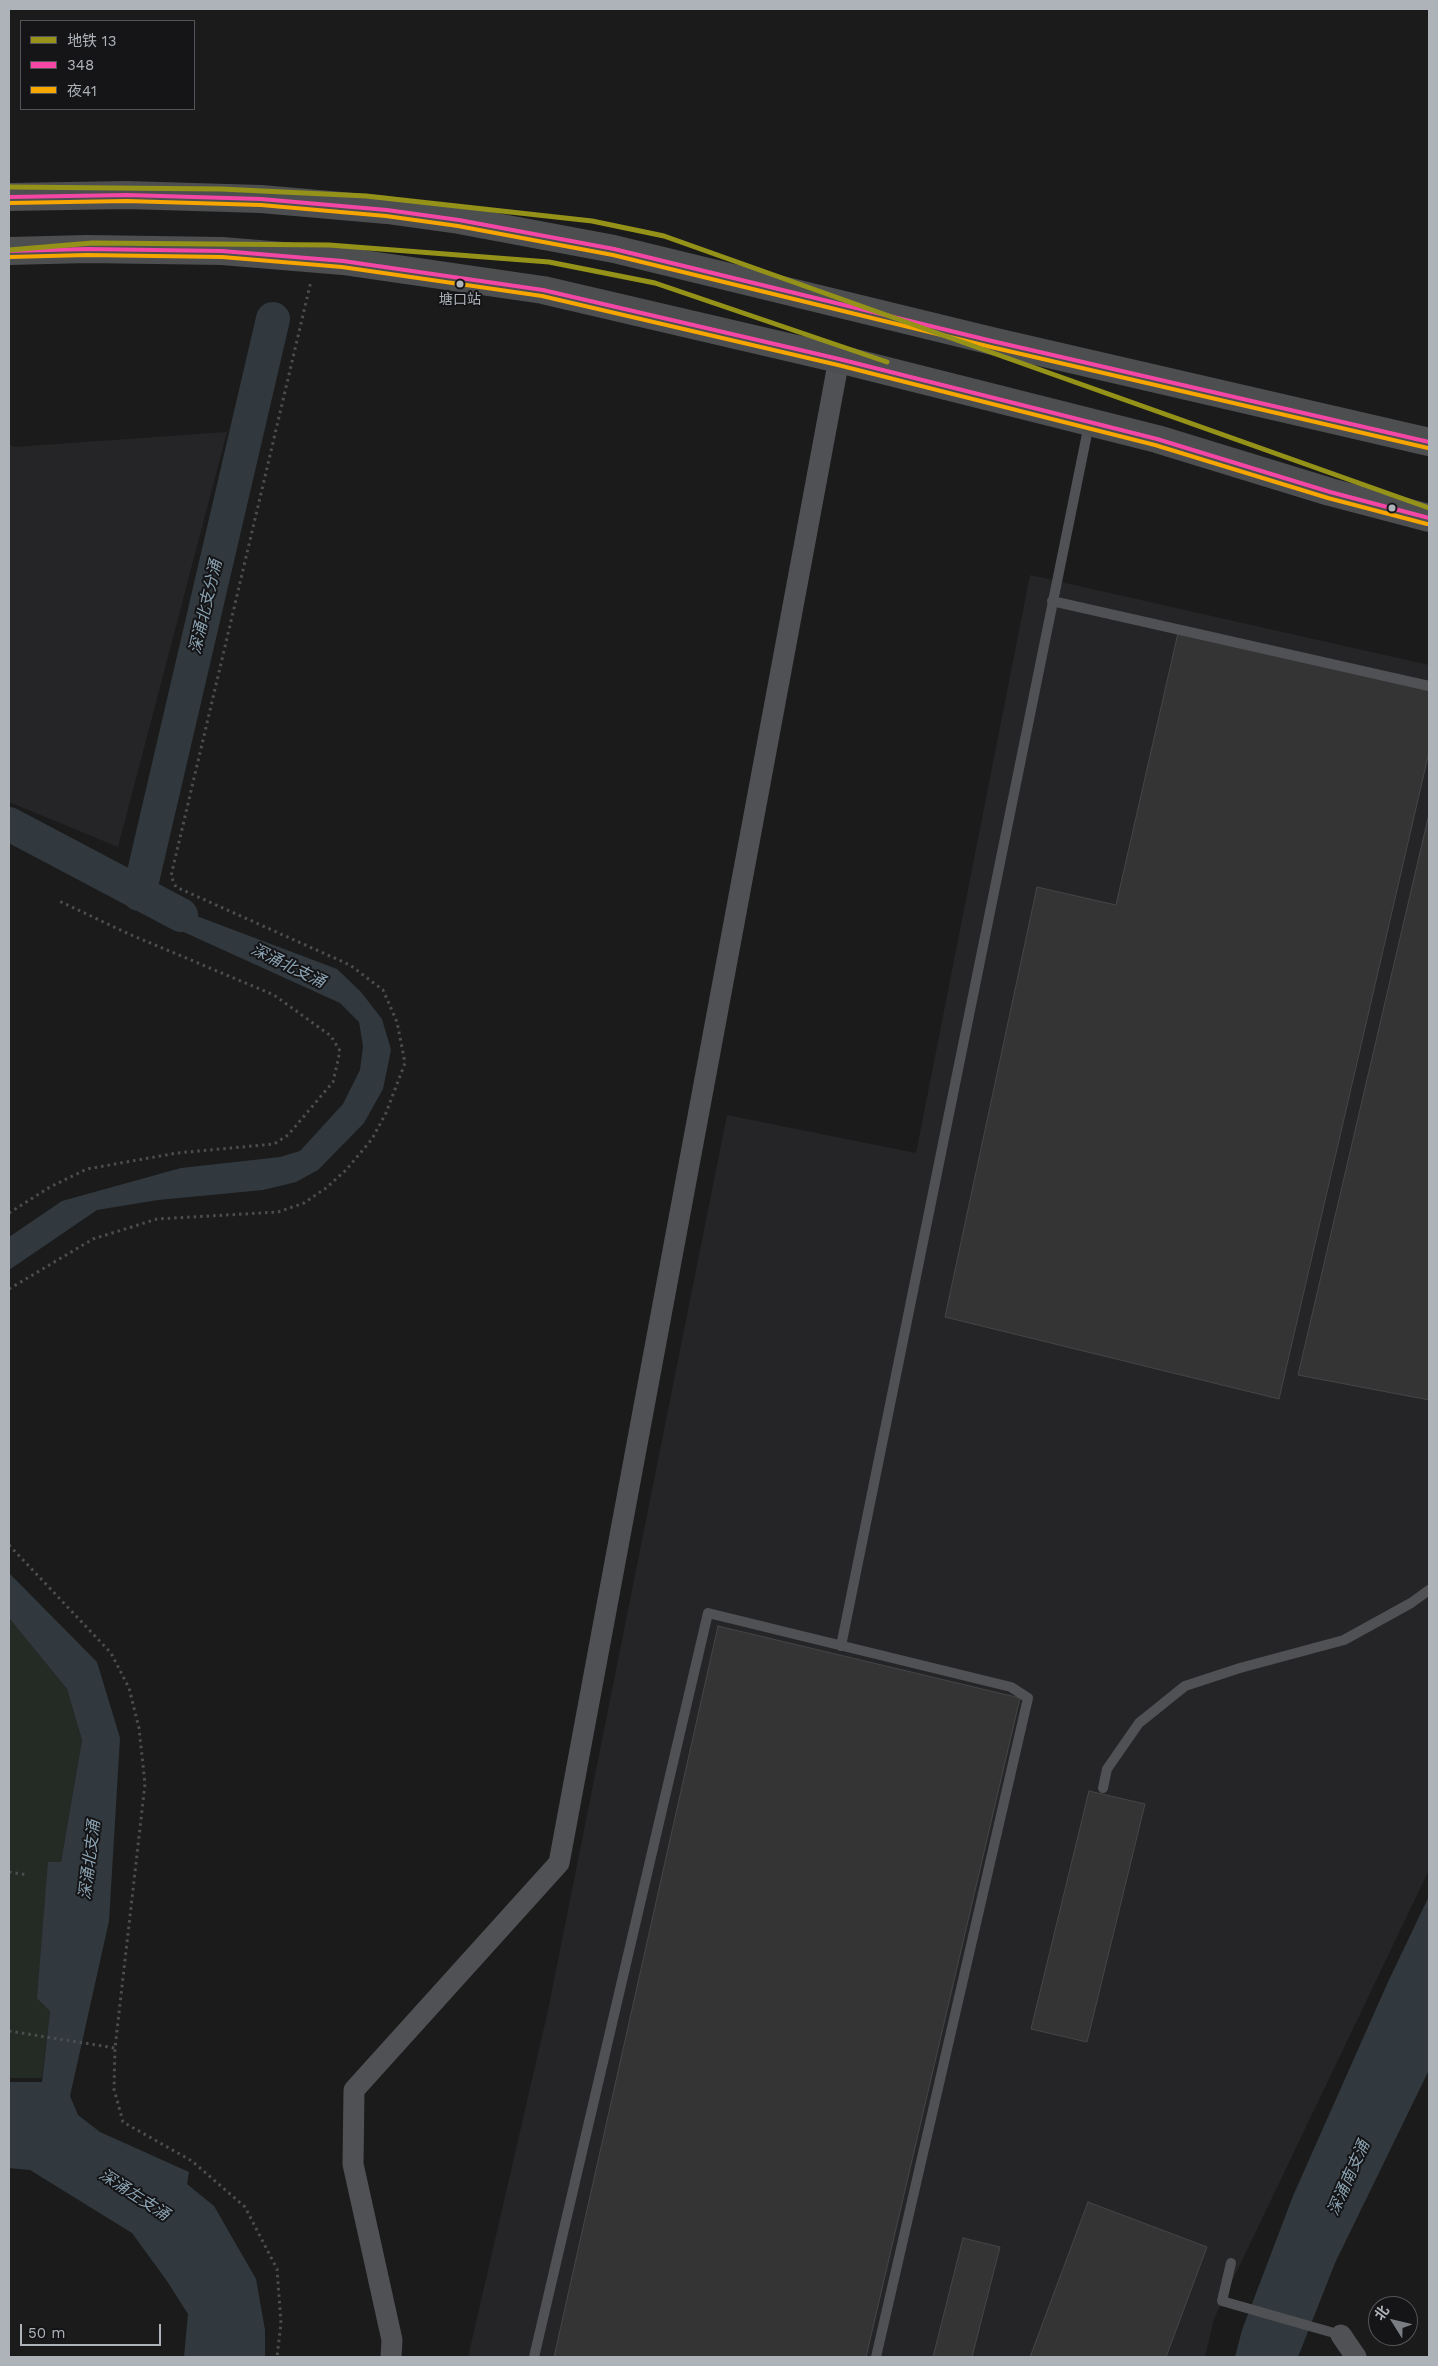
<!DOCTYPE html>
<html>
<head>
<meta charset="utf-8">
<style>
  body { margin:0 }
  #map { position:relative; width:1438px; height:2366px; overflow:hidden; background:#1b1b1b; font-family:"Work Sans","Noto Sans SC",sans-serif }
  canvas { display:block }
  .frame { position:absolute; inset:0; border:10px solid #aeb3ba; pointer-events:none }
  .legend { position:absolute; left:20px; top:20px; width:175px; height:90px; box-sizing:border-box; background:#151517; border:1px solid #525458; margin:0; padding:6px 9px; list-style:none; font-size:15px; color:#aeb3ba }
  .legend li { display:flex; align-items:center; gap:10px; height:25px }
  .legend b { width:25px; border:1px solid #525458 }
  .north { position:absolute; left:1368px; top:2296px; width:50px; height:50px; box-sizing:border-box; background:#151517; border:1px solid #525458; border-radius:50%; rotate:306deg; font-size:14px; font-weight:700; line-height:20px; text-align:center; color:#aeb3ba }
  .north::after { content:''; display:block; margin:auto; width:18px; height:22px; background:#7b7e82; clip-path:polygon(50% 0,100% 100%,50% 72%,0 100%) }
  .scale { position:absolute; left:20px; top:2324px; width:141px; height:22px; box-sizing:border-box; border:2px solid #aeb3ba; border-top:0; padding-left:6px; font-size:15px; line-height:18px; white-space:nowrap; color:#aeb3ba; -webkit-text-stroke:4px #151517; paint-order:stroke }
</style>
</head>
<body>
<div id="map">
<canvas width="1438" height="2366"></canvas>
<div class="frame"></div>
<ul class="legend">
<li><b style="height:6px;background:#949218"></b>地铁 13</li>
<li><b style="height:6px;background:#f346a5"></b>348</li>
<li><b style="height:6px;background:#f7a600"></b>夜41</li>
</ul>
<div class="north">北</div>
<div class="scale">50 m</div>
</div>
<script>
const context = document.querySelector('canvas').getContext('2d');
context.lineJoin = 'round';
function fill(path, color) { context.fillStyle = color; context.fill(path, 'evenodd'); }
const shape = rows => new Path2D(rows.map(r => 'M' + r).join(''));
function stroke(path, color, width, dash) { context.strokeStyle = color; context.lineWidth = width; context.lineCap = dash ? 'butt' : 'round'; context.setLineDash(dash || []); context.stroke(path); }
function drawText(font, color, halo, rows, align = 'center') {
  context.font = font + ' "Work Sans","Noto Sans SC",sans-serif'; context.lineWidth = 4; context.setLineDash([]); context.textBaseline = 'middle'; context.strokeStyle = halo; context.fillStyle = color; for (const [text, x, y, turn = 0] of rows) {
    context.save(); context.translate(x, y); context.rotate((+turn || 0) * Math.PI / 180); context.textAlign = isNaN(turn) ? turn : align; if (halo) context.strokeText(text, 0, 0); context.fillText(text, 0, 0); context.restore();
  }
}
fill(shape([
  [227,432,118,847,9,802,9,444,14,447],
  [1030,575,1429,665,1429,1870,1214,2319,1205,2357,468,2357,548,2010,727,1115,916,1153]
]), '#252527');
fill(shape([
  [9,1618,67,1689,82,1740,61,1862,48,1862,50,2011,42,2078,9,2078]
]), '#242a24');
fill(shape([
  [9,816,96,878,337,969,361,992,382,1019,391,1050,383,1089,364,1123,318,1170,296,1182,263,1190,158,1200,97,1210,9,1270,9,1237,62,1201,181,1168,280,1157,300,1151,343,1104,360,1070,363,1046,359,1022,340,1003,155,919,9,842],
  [9,1573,97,1662,120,1738,109,1921,70,2096,78,2115,100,2132,189,2172,187,2184,214,2206,256,2279,265,2330,265,2357,184,2357,188,2314,167,2281,132,2233,30,2170,9,2168,9,2082,42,2082,50,2011,37,1998,48,1862,61,1862,82,1740,67,1689,9,1618],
  [1429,1896,1429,2070,1335,2263,1298,2357,1235,2357,1242,2330,1293,2196,1388,1982]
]), '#31393e');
stroke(shape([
  [9,824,181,915],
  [139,894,273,319]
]), '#31393e', 34);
const building = shape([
  [1178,633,1429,688,1429,752,1279,1399,945,1317,1037,887,1116,905,1178,633],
  [1429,814,1429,1400,1298,1375,1429,814],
  [718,1626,1020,1698,866,2357,554,2357,718,1626],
  [1089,1791,1145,1804,1087,2042,1031,2029,1089,1791],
  [1088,2202,1207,2247,1166,2357,1030,2357,1088,2202],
  [963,2238,1000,2247,972,2357,933,2357,963,2238]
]);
fill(building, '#343435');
stroke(building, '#444547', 1);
stroke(shape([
  [9,1213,50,1187,87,1169,177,1153,274,1144,288,1135,333,1082,340,1051,331,1036,274,995,129,934,59,901],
  [9,1289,93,1239,157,1219,278,1212,304,1203,326,1188,346,1170,372,1139,386,1113,405,1063,397,1022,383,990,350,965,176,887,171,876,311,281],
  [9,1545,111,1653,129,1688,139,1728,145,1784,115,2048,114,2089,123,2122,192,2161,245,2207,277,2269,281,2323,277,2357],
  [9,1872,28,1875],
  [9,2031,115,2048]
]), '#4b4d4f', 3, [2.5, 4]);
stroke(shape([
  [1052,601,1429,686],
  [841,1646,1089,424],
  [1103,1788,1107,1769,1139,1723,1185,1686,1240,1668,1344,1640,1411,1603,1429,1590],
  [1231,2263,1222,2301,1341,2335],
  [534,2357,708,1613,1011,1687,1028,1698,876,2357]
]), '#505154', 10);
stroke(shape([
  [1341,2335,1356,2357],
  [391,2357,392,2340,353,2164,354,2090,559,1863,839,359]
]), '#505154', 21);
stroke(shape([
  [9,197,127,195,261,199,387,210,459,220,614,249,992,341,1429,442],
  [9,251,87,249,222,251,343,261,543,290,839,359,1157,439,1330,492,1429,518]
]), '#4d4e50', 28);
stroke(shape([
  [9,197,127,195,261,199,387,210,459,220,614,249,992,341,1429,442],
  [9,251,87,249,222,251,343,261,543,290,839,359,1157,439,1330,492,1429,518]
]), '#f346a5', 4);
stroke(shape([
  [9,203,127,201,261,205,386,216,458,226,613,255,991,347,1428,448],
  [9,257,87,255,222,257,342,267,542,296,838,365,1155,445,1328,498,1427,524]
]), '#f7a600', 4);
stroke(shape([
  [9,187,221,189,366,196,592,221,664,236,1429,508],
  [9,250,92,243,329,245,549,262,655,283,887,362]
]), '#949218', 5);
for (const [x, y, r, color] of [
  [460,284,4.5,"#aeb3ba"],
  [1392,508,4.5,"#aeb3ba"]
]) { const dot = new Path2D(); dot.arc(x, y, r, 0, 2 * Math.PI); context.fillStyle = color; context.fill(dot); stroke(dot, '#151517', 2); }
drawText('14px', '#aeb3ba', '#151517', [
  ["塘口站",460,300]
]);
drawText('italic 16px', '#8aa2b1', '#151517', [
  ["深涌北支分涌",206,607,-77],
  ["深涌北支涌",288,966,26],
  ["深涌北支涌",90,1860,-83],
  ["深涌南支涌",1349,2178,-66],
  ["深涌左支涌",134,2195,33]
]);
</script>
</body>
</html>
